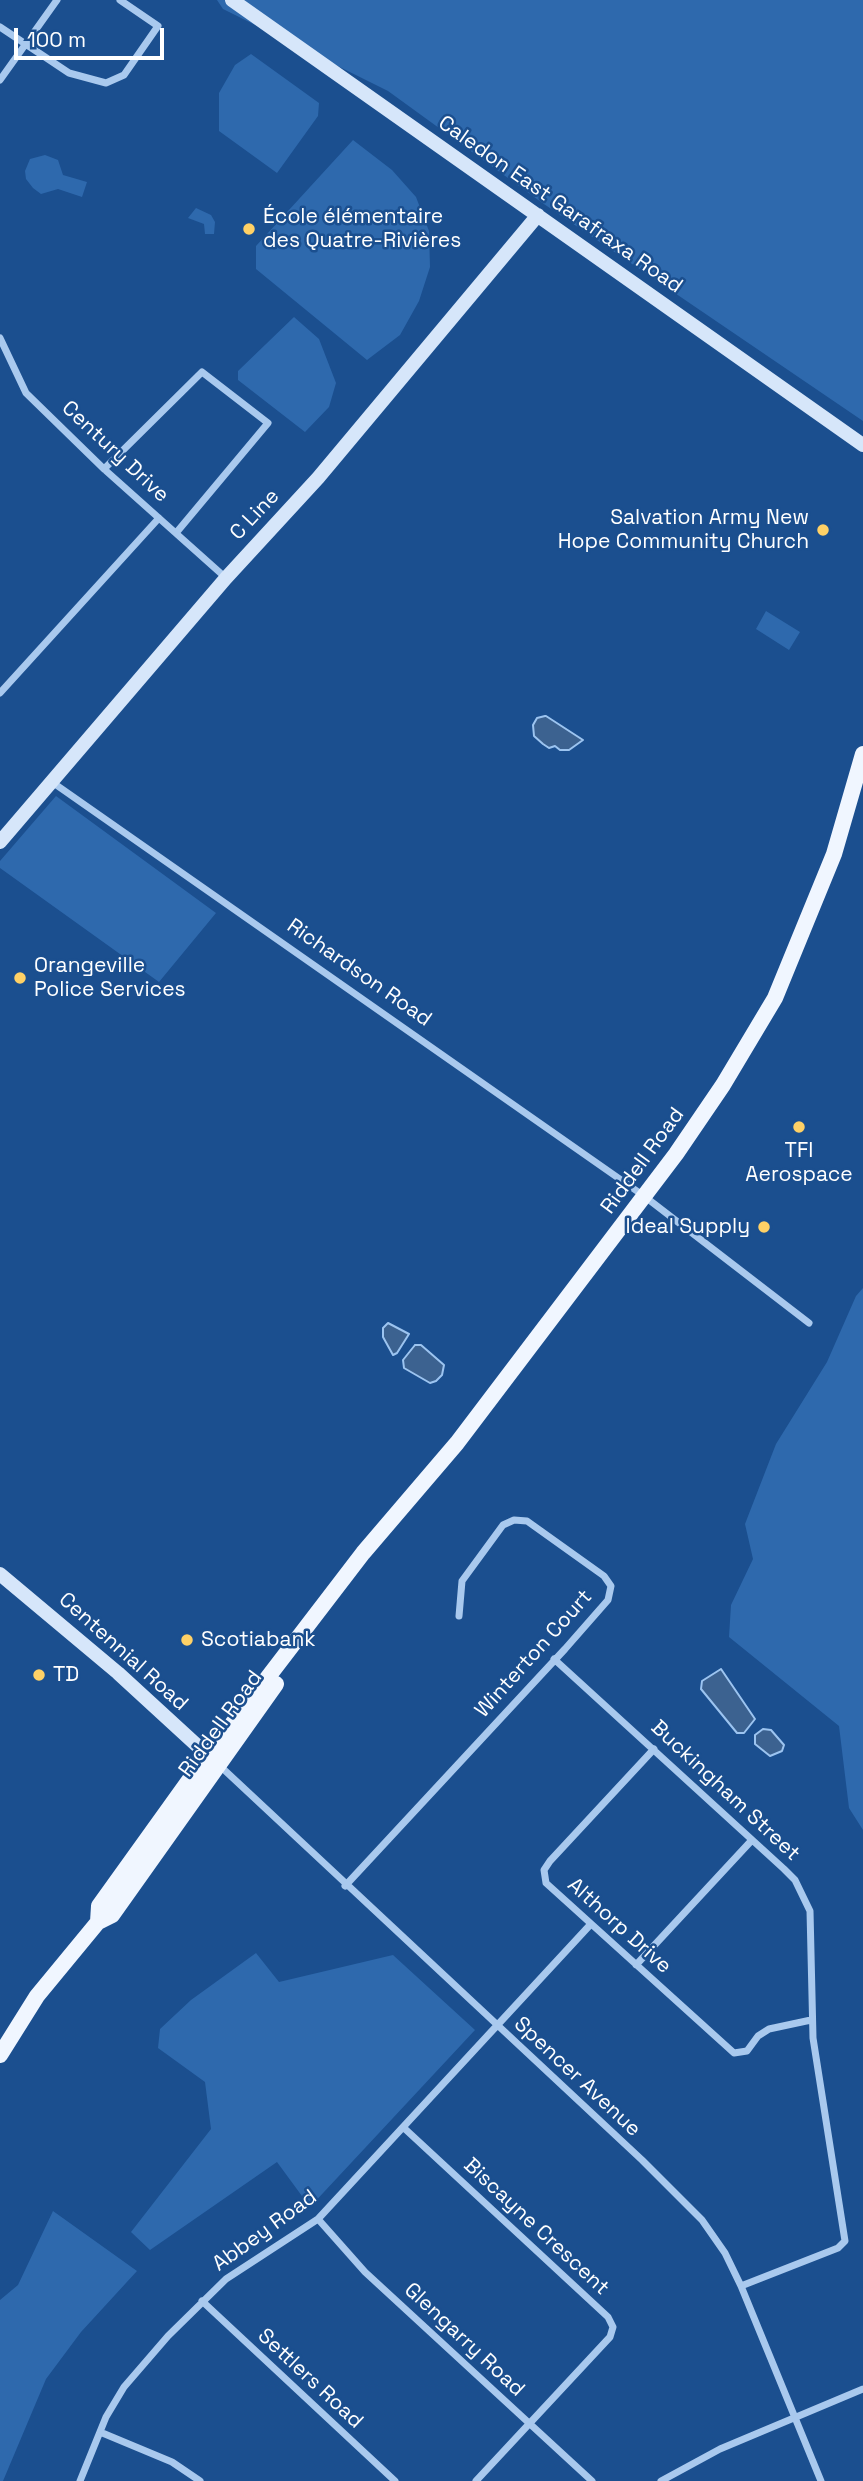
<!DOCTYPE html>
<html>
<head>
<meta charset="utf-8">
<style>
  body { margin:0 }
  #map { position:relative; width:863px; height:2481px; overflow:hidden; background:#1b4f8f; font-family:"Space Grotesk",sans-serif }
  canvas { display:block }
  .scale { position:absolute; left:14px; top:28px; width:150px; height:32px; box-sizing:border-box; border:4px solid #fff; border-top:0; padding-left:9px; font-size:21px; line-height:24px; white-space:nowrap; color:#fff; -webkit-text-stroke:5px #1b4f8f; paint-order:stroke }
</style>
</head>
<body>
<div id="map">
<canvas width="863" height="2481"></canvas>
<div class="scale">100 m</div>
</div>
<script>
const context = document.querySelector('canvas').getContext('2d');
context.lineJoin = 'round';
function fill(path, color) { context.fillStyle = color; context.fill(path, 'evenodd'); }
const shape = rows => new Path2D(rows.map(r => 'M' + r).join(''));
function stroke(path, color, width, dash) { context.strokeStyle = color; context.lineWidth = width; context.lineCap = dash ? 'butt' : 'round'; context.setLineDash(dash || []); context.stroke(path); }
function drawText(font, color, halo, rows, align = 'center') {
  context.font = font + ' "Space Grotesk",sans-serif'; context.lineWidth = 5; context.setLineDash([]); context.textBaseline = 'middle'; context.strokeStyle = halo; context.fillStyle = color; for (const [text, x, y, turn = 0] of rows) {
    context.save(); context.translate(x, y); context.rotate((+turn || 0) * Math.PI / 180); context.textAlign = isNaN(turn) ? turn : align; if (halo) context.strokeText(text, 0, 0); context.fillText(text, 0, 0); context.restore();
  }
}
fill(shape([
  [217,0,863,0,863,421,541,202,388,91,223,9],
  [251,54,319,103,318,116,277,173,219,131,219,93,235,65],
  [353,140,392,170,416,197,429,231,430,267,419,301,400,335,367,360,256,269,256,246],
  [45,155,58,160,63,175,87,182,82,197,58,189,41,194,33,188,26,179,25,171,30,159],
  [196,208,211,215,215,222,214,234,205,234,204,224,188,218],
  [294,317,319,339,336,383,329,407,305,432,238,380,238,371],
  [766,611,800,632,789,650,756,629],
  [56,796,216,913,159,982,0,868,0,861],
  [863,1288,863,1830,849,1808,839,1726,729,1637,731,1605,753,1559,745,1524,776,1444,827,1362,856,1296],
  [256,1953,279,1982,393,1955,475,2030,310,2207,277,2162,150,2250,131,2232,211,2129,205,2082,158,2048,160,2029,191,2000],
  [53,2211,137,2271,81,2332,46,2379,3,2481,0,2481,0,2300,18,2285]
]), '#2e69ad');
const water = shape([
  [545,716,546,716,583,740,569,750,560,750,555,746,549,748,543,744,534,736,533,725,537,718,545,716],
  [388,1323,409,1334,397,1353,393,1355,383,1337,383,1328,388,1323],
  [415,1345,421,1345,444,1365,442,1375,436,1381,430,1383,404,1368,403,1360,415,1345],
  [721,1669,755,1719,744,1733,737,1733,701,1689,702,1681,721,1669],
  [763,1729,771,1730,784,1745,782,1751,770,1756,755,1744,755,1735,763,1729]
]);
fill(water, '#3c6290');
stroke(water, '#9cc4f0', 2);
stroke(shape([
  [0,27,69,73,106,83,124,75,158,26,120,0],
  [0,80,57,0],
  [0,338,26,393,104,469,226,578],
  [104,469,202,372,268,423,176,533],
  [0,693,159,518],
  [52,782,644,1196,809,1323],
  [554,1659,784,1869,795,1880,810,1911,813,2038,845,2241,838,2248,741,2286],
  [654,1749,550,1861,544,1870,546,1883,734,2053,747,2051,758,2036,769,2029,811,2020],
  [219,1765,642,2160,702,2220,725,2253,741,2286,821,2481],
  [345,1886,565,1649,608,1600,611,1586,604,1576,527,1521,514,1520,503,1525,462,1581,459,1616],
  [636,1965,752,1840],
  [404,2128,608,2317,613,2327,610,2337,476,2481],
  [318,2219,365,2272,592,2481],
  [202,2301,395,2481],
  [100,2432,172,2462,200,2481],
  [80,2481,106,2417,124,2387,168,2336,226,2279,318,2219,590,1925],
  [661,2481,720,2449,863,2389]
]), '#a9c9ee', 7);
stroke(shape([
  [232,0,863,445],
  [0,842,226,578,318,478,538,215],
  [0,1574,118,1673,215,1762]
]), '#d6e6fa', 14);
stroke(shape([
  [98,1922,99,1906,193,1775,363,1553,457,1443,676,1154,723,1085,775,998,834,854,863,754],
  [0,2055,37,1996,98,1922,112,1915,276,1684]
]), '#f0f6ff', 16);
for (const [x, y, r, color] of [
  [249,229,7,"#ffd166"],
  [823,530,7,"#ffd166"],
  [20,978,7,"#ffd166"],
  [799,1127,7,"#ffd166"],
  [764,1227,7,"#ffd166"],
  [187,1640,7,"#ffd166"],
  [39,1675,7,"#ffd166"]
]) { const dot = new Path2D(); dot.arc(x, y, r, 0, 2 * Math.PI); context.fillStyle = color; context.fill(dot); stroke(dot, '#1b4f8f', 2.5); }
drawText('21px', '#fff', '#1b4f8f', [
  ["Caledon East Garafraxa Road",560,205,35],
  ["Century Drive",115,452,43],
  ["C Line",255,515,-47],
  ["Richardson Road",359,973,35],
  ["Riddell Road",643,1161,-54],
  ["Centennial Road",123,1652,42],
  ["Winterton Court",534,1654,-48],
  ["Riddell Road",221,1724,-54],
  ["Buckingham Street",725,1791,43],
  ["Althorp Drive",619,1926,42],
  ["Spencer Avenue",577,2077,43],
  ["Biscayne Crescent",536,2227,43],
  ["Abbey Road",265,2231,-36],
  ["Glengarry Road",464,2340,43],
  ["Settlers Road",310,2379,43]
]);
drawText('21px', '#fff', '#1b4f8f', [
  ["École élémentaire",263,217],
  ["des Quatre-Rivières",263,241],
  ["Salvation Army New",809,518,"right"],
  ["Hope Community Church",809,542,"right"],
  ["Orangeville",34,966],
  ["Police Services",34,990],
  ["TFI",799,1151,"center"],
  ["Aerospace",799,1175,"center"],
  ["Ideal Supply",750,1227,"right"],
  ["Scotiabank",201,1640],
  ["TD",53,1675]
], 'left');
</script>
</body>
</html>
